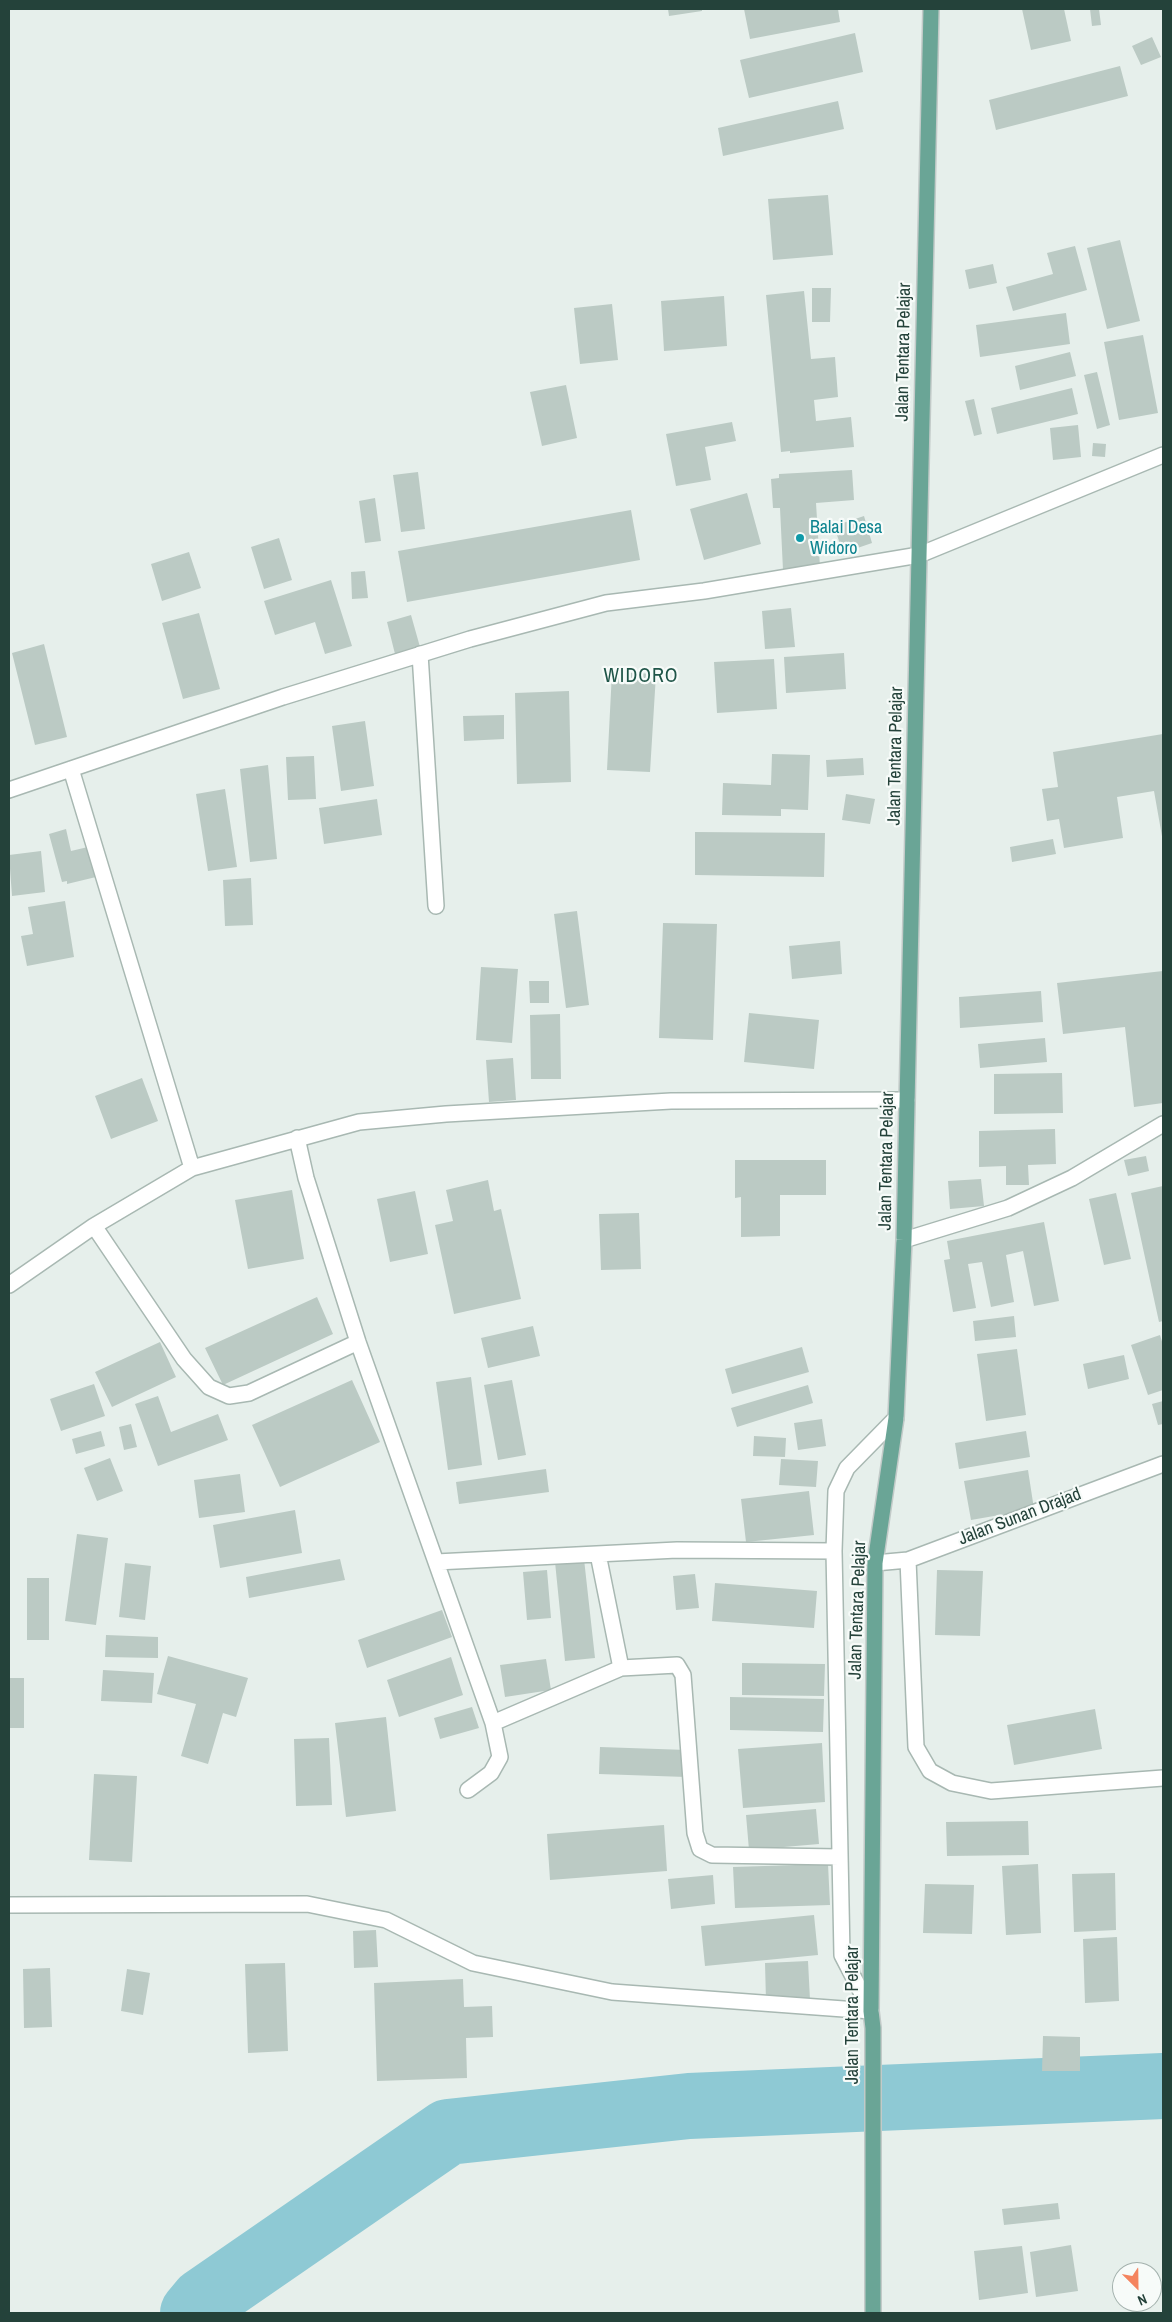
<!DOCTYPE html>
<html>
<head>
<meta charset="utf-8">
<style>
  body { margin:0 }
  #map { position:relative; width:1172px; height:2322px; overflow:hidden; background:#e6efeb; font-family:"Archivo Narrow",sans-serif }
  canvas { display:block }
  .frame { position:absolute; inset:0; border:10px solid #24423a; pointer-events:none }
  .north { position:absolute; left:1112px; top:2262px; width:50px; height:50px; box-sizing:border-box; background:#f7fbf9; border:1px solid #a3b1ad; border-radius:50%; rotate:157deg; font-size:14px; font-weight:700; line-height:20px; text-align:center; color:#24423a }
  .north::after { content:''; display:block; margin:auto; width:18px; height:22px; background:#f4845f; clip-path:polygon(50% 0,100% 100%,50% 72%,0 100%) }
</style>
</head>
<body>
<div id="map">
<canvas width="1172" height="2322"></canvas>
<div class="frame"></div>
<div class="north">N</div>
</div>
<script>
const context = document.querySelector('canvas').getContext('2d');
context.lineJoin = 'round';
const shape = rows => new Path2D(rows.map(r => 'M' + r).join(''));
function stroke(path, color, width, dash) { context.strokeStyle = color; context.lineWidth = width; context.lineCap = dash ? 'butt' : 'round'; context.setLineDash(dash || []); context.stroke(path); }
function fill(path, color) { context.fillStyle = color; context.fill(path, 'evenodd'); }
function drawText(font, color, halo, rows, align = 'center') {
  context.font = font + ' "Archivo Narrow",sans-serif'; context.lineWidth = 4.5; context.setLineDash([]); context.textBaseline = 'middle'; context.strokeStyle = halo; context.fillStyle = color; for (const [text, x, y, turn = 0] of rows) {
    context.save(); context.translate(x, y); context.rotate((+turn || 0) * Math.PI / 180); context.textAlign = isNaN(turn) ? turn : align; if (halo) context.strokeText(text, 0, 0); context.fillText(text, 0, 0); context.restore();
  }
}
stroke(shape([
  [193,2313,203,2301,448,2132,689,2106,1163,2086]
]), '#8ec9d4', 66);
fill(shape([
  [668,9,702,9,702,11,669,16],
  [744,9,838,9,840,22,750,39],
  [1022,9,1064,9,1071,41,1031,50],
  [1090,9,1099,9,1101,25,1092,26],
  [855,33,863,72,749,98,740,60],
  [1152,37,1161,57,1141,65,1132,46],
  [1120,66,1128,96,996,130,989,100],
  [838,101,844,129,723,156,718,128],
  [828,195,833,255,773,260,768,199],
  [1120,240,1140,321,1107,329,1087,248],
  [1075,246,1087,290,1013,311,1006,287,1053,274,1047,253],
  [993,264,997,283,969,289,965,270],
  [812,288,831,288,830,322,812,322],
  [804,291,811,359,835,357,838,397,814,400,816,421,851,417,854,447,790,453,790,451,781,452,766,295],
  [724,296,727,346,664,351,661,301],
  [612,304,618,360,580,364,574,308],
  [1066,313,1070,344,980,357,976,325],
  [1143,335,1158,413,1119,420,1104,342],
  [1070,352,1076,376,1020,390,1015,366],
  [1097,372,1110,425,1097,429,1084,375],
  [566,385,577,438,542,446,530,392],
  [1072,388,1078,414,997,434,991,408],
  [974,399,982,434,974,436,965,401],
  [732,422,736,441,705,447,711,480,676,486,666,434],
  [1078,425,1081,457,1053,460,1050,428],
  [1093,443,1106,444,1105,457,1092,456],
  [852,470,854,500,816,503,820,567,783,570,780,508,773,508,771,479,779,478,779,474],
  [418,472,425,529,401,532,393,475],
  [747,493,761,544,704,560,690,509],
  [375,498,381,541,365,543,359,501],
  [631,510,640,560,407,602,398,551],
  [864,516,872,543,843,553,834,526],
  [279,538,292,580,264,589,251,547],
  [189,552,201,588,162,601,151,564],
  [365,571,368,598,352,599,351,572],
  [331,580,352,646,325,654,315,622,275,635,264,601],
  [791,608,795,647,765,649,762,611],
  [199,613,220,689,183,699,162,623],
  [411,615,420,647,395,654,387,622],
  [44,644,67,737,35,745,12,653],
  [844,653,846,689,786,693,784,657],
  [774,659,777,709,717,713,714,662],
  [612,672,656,674,650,772,607,770],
  [569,691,571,782,517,784,515,693],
  [504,715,504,739,464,741,463,716],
  [365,721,374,786,341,791,332,726],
  [1163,734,1163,842,1154,791,1117,797,1123,838,1064,848,1059,819,1047,821,1042,789,1058,787,1053,752],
  [772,754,810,755,808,810,781,809,781,816,722,815,723,783,771,785],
  [314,756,316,799,288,800,286,757],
  [863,758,864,775,827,777,826,760],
  [268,765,277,859,250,862,240,769],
  [225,789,237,867,208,871,196,794],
  [846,794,875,799,870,824,842,820],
  [377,799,382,835,324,844,319,808],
  [66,829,71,851,88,847,96,877,67,884,67,881,62,882,49,834],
  [695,832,825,833,824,877,695,875],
  [1053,839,1056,854,1012,862,1010,847],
  [41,851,45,892,12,896,9,855],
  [251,878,253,925,225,926,223,880],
  [65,901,74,957,27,966,21,936,33,934,28,907],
  [577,911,589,1005,566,1008,554,914],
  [663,923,717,924,713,1040,659,1038],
  [840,941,842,974,792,979,789,946],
  [481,967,518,969,512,1043,476,1040],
  [1163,971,1163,1103,1134,1107,1125,1027,1063,1034,1057,983],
  [529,981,549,981,549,1003,530,1003],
  [1041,991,1043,1022,960,1028,959,997],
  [749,1013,819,1020,814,1069,744,1062],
  [560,1014,561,1079,531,1079,530,1015],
  [1045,1038,1047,1062,980,1068,978,1044],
  [513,1058,516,1100,489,1102,486,1060],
  [1062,1073,1063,1113,994,1114,994,1074],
  [142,1078,158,1121,111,1139,95,1096],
  [1055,1129,1056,1164,1028,1165,1029,1185,1006,1185,1006,1166,979,1167,979,1131],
  [1146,1156,1149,1171,1128,1176,1124,1160],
  [735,1160,826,1160,826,1195,780,1195,780,1236,741,1237,741,1197,735,1198],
  [981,1179,984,1206,950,1209,948,1181],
  [488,1180,494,1211,501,1209,521,1299,454,1314,435,1225,453,1221,446,1190],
  [1163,1186,1163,1321,1159,1322,1131,1193],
  [292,1190,304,1259,248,1269,235,1200],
  [415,1191,428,1254,390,1262,377,1199],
  [1116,1193,1131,1259,1104,1265,1089,1199],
  [639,1213,641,1269,601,1270,599,1214],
  [1044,1222,1059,1301,1034,1306,1023,1251,1006,1255,1014,1302,991,1307,982,1262,968,1264,976,1308,953,1312,944,1260,950,1259,947,1241],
  [317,1297,333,1334,223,1385,205,1348],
  [1014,1316,1016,1337,975,1341,973,1321],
  [533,1326,540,1356,488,1368,481,1338],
  [1160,1335,1163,1345,1163,1390,1148,1395,1131,1345],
  [160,1342,176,1377,112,1407,95,1372],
  [802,1347,809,1372,732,1394,725,1369],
  [1017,1349,1026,1415,986,1421,977,1354],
  [1124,1355,1129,1379,1088,1389,1083,1364],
  [471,1377,482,1465,448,1470,436,1382],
  [352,1380,380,1442,280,1487,252,1425],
  [512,1380,526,1455,498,1460,484,1385],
  [94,1384,105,1416,61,1431,50,1399],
  [808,1385,813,1403,737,1427,731,1408],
  [158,1396,171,1432,218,1414,228,1440,158,1466,135,1404],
  [1163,1401,1163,1424,1158,1425,1152,1404],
  [822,1419,826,1446,798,1450,794,1423],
  [131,1424,137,1447,124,1450,119,1427],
  [101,1431,105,1446,76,1454,72,1439],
  [1026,1431,1030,1457,959,1469,955,1443],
  [754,1436,786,1438,785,1457,753,1456],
  [110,1458,123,1491,97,1501,84,1468],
  [781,1459,818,1461,816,1487,779,1485],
  [546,1469,549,1492,459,1504,456,1482],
  [1028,1470,1034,1509,971,1520,964,1481],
  [240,1474,245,1512,199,1518,194,1480],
  [809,1491,814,1535,746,1542,741,1499],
  [295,1510,302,1553,220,1568,213,1525],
  [77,1534,108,1538,96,1625,65,1621],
  [340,1559,345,1580,249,1598,246,1577],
  [584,1559,595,1658,565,1661,555,1562],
  [125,1563,151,1566,145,1620,119,1617],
  [547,1570,551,1618,527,1620,523,1572],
  [937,1570,983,1571,980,1636,935,1635],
  [695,1574,699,1608,676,1610,673,1576],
  [27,1578,49,1578,49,1640,27,1640],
  [715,1583,817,1591,814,1628,712,1621],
  [442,1610,452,1637,367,1668,358,1640],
  [106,1635,158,1637,158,1658,105,1657],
  [168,1656,248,1678,236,1717,223,1713,208,1764,181,1756,196,1704,157,1694],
  [451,1657,463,1695,399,1717,387,1680],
  [546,1659,551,1690,505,1697,500,1665],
  [742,1663,825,1664,824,1696,742,1695],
  [103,1670,154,1673,152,1703,101,1701],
  [9,1678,24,1678,24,1728,9,1728],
  [730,1697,824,1699,823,1732,730,1730],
  [472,1707,479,1728,440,1739,434,1718],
  [1095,1709,1102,1749,1014,1765,1007,1725],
  [386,1717,396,1811,346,1817,335,1723],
  [329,1738,332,1805,296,1806,294,1739],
  [822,1743,825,1802,743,1808,738,1749],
  [600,1747,687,1750,686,1777,599,1774],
  [94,1774,137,1776,132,1862,89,1860],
  [816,1809,819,1844,749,1850,746,1815],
  [1028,1821,1029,1855,947,1856,946,1822],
  [664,1825,667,1871,550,1880,547,1834],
  [828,1864,830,1905,735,1908,733,1867],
  [1038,1864,1041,1933,1006,1935,1002,1866],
  [1115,1873,1116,1930,1074,1932,1072,1874],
  [713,1875,715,1904,671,1909,668,1879],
  [925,1884,974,1885,972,1934,923,1933],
  [814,1915,818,1955,705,1966,701,1926],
  [376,1930,378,1967,354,1968,353,1931],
  [1117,1937,1119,2001,1085,2003,1083,1939],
  [808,1961,810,2000,766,2001,765,1963],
  [285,1963,288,2051,248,2053,245,1964],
  [50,1968,52,2027,24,2028,23,1969],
  [127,1969,150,1973,143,2015,121,2011],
  [463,1979,464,2007,492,2006,493,2037,466,2038,467,2078,377,2081,374,1983],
  [1043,2036,1080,2037,1080,2071,1042,2071],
  [1058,2203,1060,2219,1004,2225,1002,2209],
  [1071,2245,1078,2291,1036,2297,1030,2252],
  [1022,2246,1028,2293,979,2300,974,2251]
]), '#bbcac4');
const street = shape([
  [420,654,436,906],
  [71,769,192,1168],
  [9,790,283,697,470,639,606,603,704,591,919,555,1163,455],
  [297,1138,306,1178,358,1342,493,1723,621,1668,677,1665,683,1675,695,1833,700,1849,712,1855,839,1857],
  [94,1226,184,1359,209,1387,229,1396,249,1393,358,1342],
  [904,1240,1008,1208,1072,1178,1163,1124],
  [9,1285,94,1226,192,1168,359,1122,446,1114,671,1101,907,1100],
  [598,1554,621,1668],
  [908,1560,916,1747,930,1771,952,1783,991,1791,1163,1778],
  [436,1562,677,1550,834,1551],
  [875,1563,908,1560,1163,1464],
  [468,1790,491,1773,500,1757,493,1723],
  [9,1905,307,1904,386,1920,473,1963,612,1992,871,2011,842,1955,834,1551,836,1491,847,1468,896,1418]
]);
const primary = shape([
  [873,2313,873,2028,871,2011,875,1563,896,1418,904,1240,931,9]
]);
stroke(street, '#a8b8b2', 18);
stroke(primary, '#c2cac8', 18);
stroke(street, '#fff', 15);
stroke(primary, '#6aa596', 15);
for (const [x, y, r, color] of [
  [800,538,5,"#0f9aa8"]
]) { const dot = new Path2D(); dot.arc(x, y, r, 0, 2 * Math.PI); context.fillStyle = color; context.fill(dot); stroke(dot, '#f7fbf9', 2); }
drawText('18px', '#24423a', '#f7fbf9', [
  ["Jalan Tentara Pelajar",904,352,-89],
  ["Jalan Tentara Pelajar",896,756,-89],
  ["Jalan Tentara Pelajar",887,1161,-89],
  ["Jalan Sunan Drajad",1020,1517,-21],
  ["Jalan Tentara Pelajar",858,1610,-88],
  ["Jalan Tentara Pelajar",853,2015,-90]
]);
drawText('18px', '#0d838f', '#f7fbf9', [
  ["Balai Desa",810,528],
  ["Widoro",810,549]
], 'left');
context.letterSpacing = '1px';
drawText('20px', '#1f5548', '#f7fbf9', [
  ["WIDORO",641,677]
]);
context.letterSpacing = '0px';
</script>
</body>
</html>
